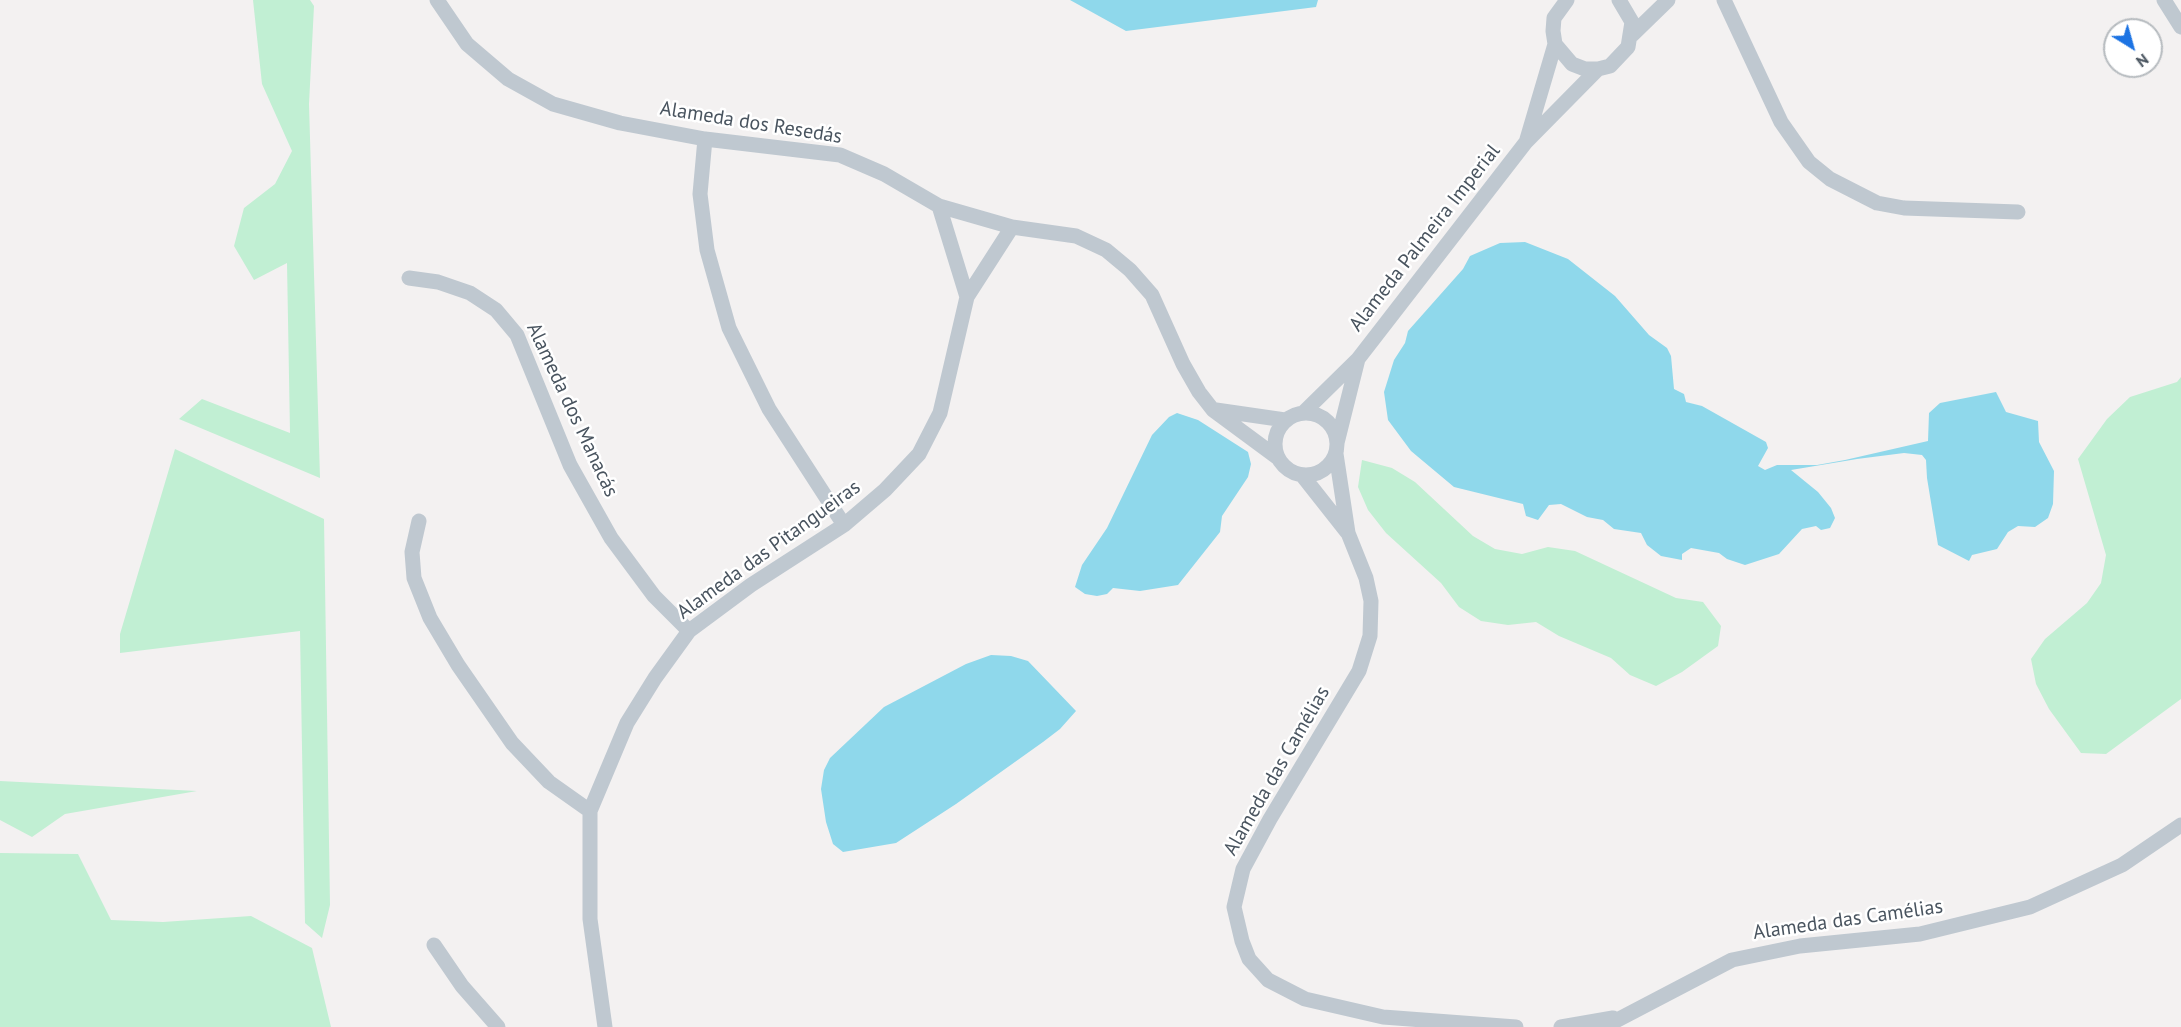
<!DOCTYPE html>
<html>
<head>
<meta charset="utf-8">
<style>
  body { margin:0 }
  #map { position:relative; width:2181px; height:1027px; overflow:hidden; background:#f3f1f1; font-family:"PT Sans",sans-serif }
  canvas { display:block }
  .north { position:absolute; left:2103px; top:18px; width:60px; height:60px; box-sizing:border-box; background:#fff; border:2px solid #b6bbbf; border-radius:50%; rotate:143deg; font-size:16px; font-weight:700; line-height:24px; text-align:center; color:#49545f }
  .north::after { content:''; display:block; margin:auto; width:21px; height:27px; background:#1c73e3; clip-path:polygon(50% 0,100% 100%,50% 72%,0 100%) }
</style>
</head>
<body>
<div id="map">
<canvas width="2181" height="1027"></canvas>
<div class="north">N</div>
</div>
<script>
const context = document.querySelector('canvas').getContext('2d');
context.lineJoin = 'round';
function fill(path, color) { context.fillStyle = color; context.fill(path, 'evenodd'); }
const shape = rows => new Path2D(rows.map(r => 'M' + r).join(''));
function stroke(path, color, width, dash) { context.strokeStyle = color; context.lineWidth = width; context.lineCap = dash ? 'butt' : 'round'; context.setLineDash(dash || []); context.stroke(path); }
function drawText(font, color, halo, rows, align = 'center') {
  context.font = font + ' "PT Sans",sans-serif'; context.lineWidth = 5; context.setLineDash([]); context.textBaseline = 'middle'; context.strokeStyle = halo; context.fillStyle = color; for (const [text, x, y, turn = 0] of rows) {
    context.save(); context.translate(x, y); context.rotate((+turn || 0) * Math.PI / 180); context.textAlign = isNaN(turn) ? turn : align; if (halo) context.strokeText(text, 0, 0); context.fillText(text, 0, 0); context.restore();
  }
}
fill(shape([
  [253,0,310,0,314,6,309,104,320,478,179,419,202,399,290,433,287,263,254,280,234,246,244,208,275,184,292,151,262,84],
  [2181,377,2181,699,2106,754,2081,753,2049,709,2036,684,2031,659,2045,639,2087,603,2101,583,2106,555,2078,459,2107,419,2130,397,2177,382],
  [175,449,324,519,330,905,322,938,305,923,300,631,120,653,120,634],
  [1362,460,1392,468,1415,482,1473,536,1495,549,1522,554,1548,547,1575,551,1676,598,1703,602,1721,626,1718,646,1682,672,1656,686,1630,675,1611,658,1559,636,1536,622,1508,625,1481,621,1459,607,1441,583,1386,533,1368,510,1358,487],
  [0,781,197,791,65,814,32,837,0,820],
  [0,853,78,854,111,920,163,922,251,916,312,948,331,1027,0,1027]
]), '#c1efd3');
fill(shape([
  [1070,0,1318,0,1316,7,1126,31],
  [1525,242,1568,259,1615,296,1649,335,1667,348,1671,356,1674,389,1684,394,1686,402,1702,406,1766,442,1768,448,1758,466,1765,470,1777,465,1817,465,1845,460,1928,441,1929,413,1940,403,1996,392,2006,412,2038,421,2039,442,2054,471,2053,504,2048,518,2035,527,2018,526,2008,532,1997,549,1972,555,1969,561,1938,545,1927,478,1926,460,1922,455,1904,453,1857,459,1791,470,1818,492,1831,508,1835,518,1830,528,1821,530,1816,526,1802,529,1779,554,1745,565,1727,559,1719,553,1691,548,1682,554,1682,560,1661,556,1647,545,1641,533,1614,529,1603,520,1587,517,1561,504,1549,505,1538,520,1526,516,1523,504,1454,487,1411,451,1388,420,1384,392,1394,360,1405,343,1408,331,1463,269,1470,256,1500,243],
  [1177,413,1198,420,1248,452,1251,464,1248,477,1222,516,1220,532,1178,585,1140,591,1113,588,1107,594,1097,596,1085,594,1075,587,1082,565,1107,528,1152,435,1169,417],
  [991,655,1011,656,1028,661,1076,711,1060,729,1043,742,956,804,896,843,843,852,833,844,826,822,821,789,824,770,830,758,884,707,966,664]
]), '#8fd8eb');
stroke(shape([
  [437,0,467,44,508,79,553,104,620,123,705,139,840,155,884,174,939,206,1012,227,1076,236,1106,250,1130,270,1152,295,1183,364,1199,392,1213,410,1278,458],
  [1567,0,1554,18,1553,31,1555,44,1572,64,1585,69,1598,69,1610,66,1628,47,1632,22,1619,0],
  [1724,0,1781,122,1809,162,1830,179,1877,203,1904,208,2018,212],
  [2164,0,2181,27],
  [1632,35,1668,0],
  [705,139,700,194,707,250,729,328,769,409,844,525],
  [1527,139,1555,44],
  [939,206,967,297],
  [409,278,438,282,470,293,496,310,517,335,570,465,611,538,654,596,689,631],
  [1216,410,1285,420],
  [1304,412,1358,359,1526,142,1598,69],
  '1275 444a31 31 0 1 1 62 0a31 31 0 1 1-62 0Z',
  [1337,443,1358,359],
  [1336,454,1348,533,1366,578,1371,601,1370,636,1359,671,1270,819,1243,869,1234,907,1242,941,1249,959,1268,980,1305,999,1383,1017,1516,1027],
  [1302,475,1347,532],
  [419,521,412,552,414,578,430,618,458,665,512,743,549,782,590,811],
  [434,945,462,986,498,1027],
  [605,1027,590,919,590,811,627,723,655,678,689,631,751,585,844,525,885,490,919,454,940,413,967,297,1012,227],
  [1561,1027,1613,1018],
  [1604,1027,1732,960,1800,946,1920,934,2030,907,2122,865,2181,825]
]), '#bfc8d0', 15);
drawText('20px', '#49545f', '#fff', [
  ["Alameda dos Resedás",751,123,9],
  ["Alameda Palmeira Imperial",1425,238,-52],
  ["Alameda dos Manacás",572,410,65],
  ["Alameda das Pitangueiras",769,550,-36],
  ["Alameda das Camélias",1277,771,-60],
  ["Alameda das Camélias",1848,920,-8]
]);
</script>
</body>
</html>
